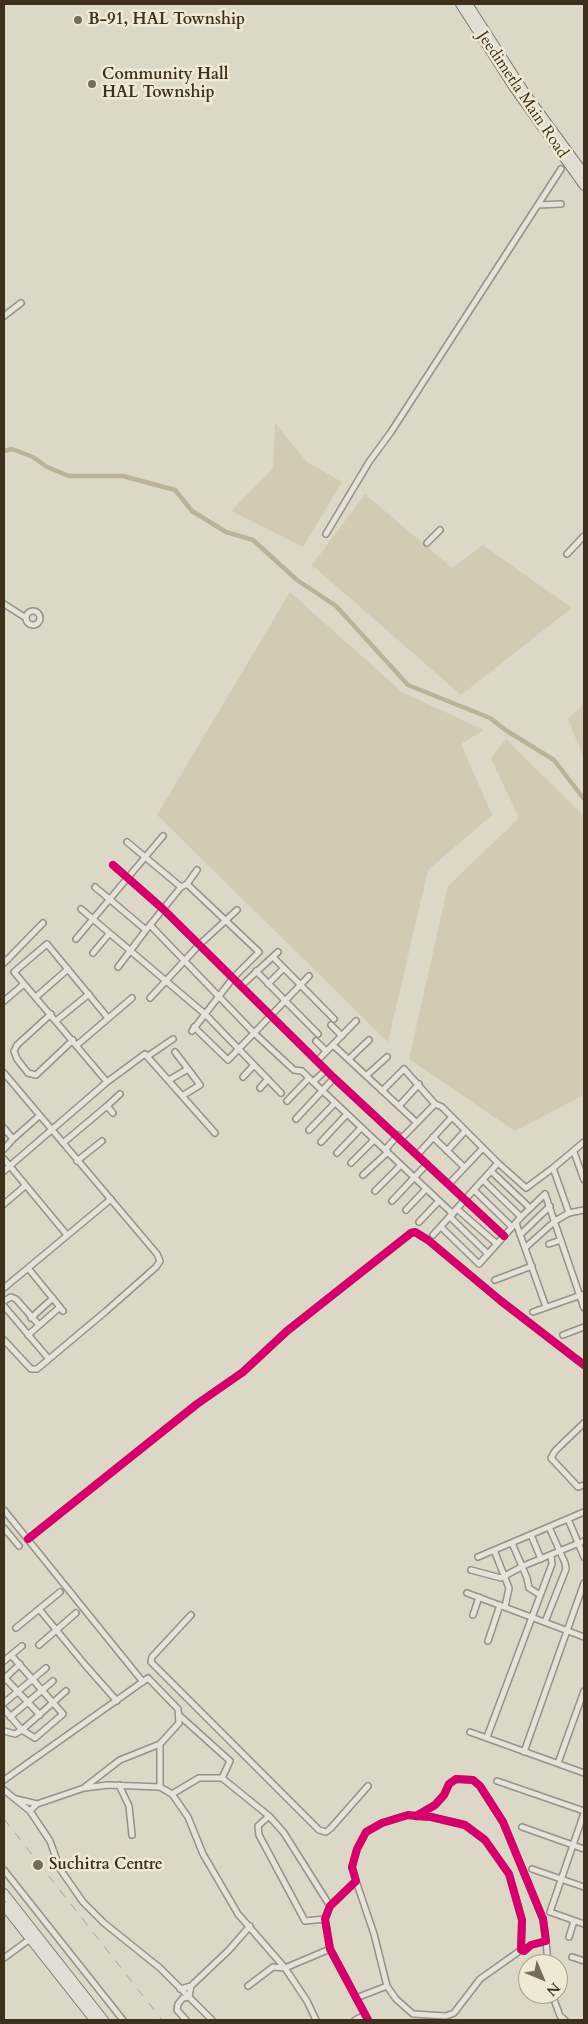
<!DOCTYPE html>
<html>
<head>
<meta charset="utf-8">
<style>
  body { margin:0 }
  #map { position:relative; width:588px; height:2024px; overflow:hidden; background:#ddd7c7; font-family:Cardo,serif }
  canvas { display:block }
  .frame { position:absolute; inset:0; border:5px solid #3e301d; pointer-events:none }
  .north { position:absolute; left:518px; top:1954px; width:50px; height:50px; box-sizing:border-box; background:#efe8d4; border:1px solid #a89e8b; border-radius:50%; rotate:135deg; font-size:14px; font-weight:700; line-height:20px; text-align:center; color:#3e301d }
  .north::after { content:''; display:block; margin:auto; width:18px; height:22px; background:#766a58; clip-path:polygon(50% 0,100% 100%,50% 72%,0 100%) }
</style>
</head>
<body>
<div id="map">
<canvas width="588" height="2024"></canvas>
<div class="frame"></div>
<div class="north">N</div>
</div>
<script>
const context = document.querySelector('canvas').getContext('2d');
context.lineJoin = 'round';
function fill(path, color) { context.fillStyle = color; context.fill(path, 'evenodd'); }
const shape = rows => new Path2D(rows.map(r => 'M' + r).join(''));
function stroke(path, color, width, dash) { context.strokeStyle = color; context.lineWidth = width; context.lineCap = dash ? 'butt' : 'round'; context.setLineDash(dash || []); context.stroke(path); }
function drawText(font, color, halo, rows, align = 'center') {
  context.font = font + ' Cardo,serif'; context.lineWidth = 5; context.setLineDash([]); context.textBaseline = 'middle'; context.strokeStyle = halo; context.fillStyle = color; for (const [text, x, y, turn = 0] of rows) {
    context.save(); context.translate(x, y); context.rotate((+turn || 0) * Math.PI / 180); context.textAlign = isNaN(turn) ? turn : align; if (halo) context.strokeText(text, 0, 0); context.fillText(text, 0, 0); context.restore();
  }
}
fill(shape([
  [275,423,307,462,342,482,303,547,231,511,273,469],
  [365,494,452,568,483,545,572,608,461,695,312,565],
  [290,592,402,692,484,730,461,744,492,815,428,870,388,1042,157,815],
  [584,704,584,759,568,719],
  [506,739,584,816,584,1095,515,1131,409,1059,448,886,519,818,491,758]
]), '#d3cab3');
stroke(shape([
  [4,451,12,449,33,457,47,467,69,476,123,476,175,490,192,511,226,532,253,540,297,580,336,606,408,685,490,718,507,731,554,760,584,799]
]), '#bcb29a', 4.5);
const minor = shape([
  [538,205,561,204],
  [4,316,21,303],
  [326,534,369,462,391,432,561,169],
  [427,543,440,530],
  [567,554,584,536],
  [4,604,26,618],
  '26 618a7 7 0 1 1 14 0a7 7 0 1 1-14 0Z',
  [127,842,181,887],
  [113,865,163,909,334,1078,504,1236],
  [187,884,259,952,233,978,192,1031],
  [95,887,146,930],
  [81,909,205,1014,281,1093],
  [150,925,254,1033,294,1070,302,1071,309,1078,453,1214],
  [76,939,163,836],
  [93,953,109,934],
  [273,957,334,1019],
  [4,963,43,923],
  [118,967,146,930,181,887,187,884,197,870],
  [256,971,318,1034],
  [268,984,284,968],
  [241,986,278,952],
  [36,997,68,969],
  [150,998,199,945,237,910],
  [4,1001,24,984],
  [51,1014,17,1045,14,1051,17,1059,28,1073,36,1075,73,1040],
  [57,1020,89,994],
  [331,1025,342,1036],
  [194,1027,228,1060,309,976],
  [316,1041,326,1051],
  [77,1045,132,998],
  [333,1045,416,1122],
  [175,1052,188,1069],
  [148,1056,173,1039],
  [349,1059,369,1040],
  [317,1061,356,1021],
  [4,1073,157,1254,160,1261,156,1267,105,1312,37,1369,31,1369,4,1340],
  [367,1075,387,1057],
  [243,1077,254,1065],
  [169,1080,188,1069,200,1085,182,1096],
  [107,1082,14,972,47,944,108,1018],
  [313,1082,326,1070],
  [260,1088,268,1079],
  [382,1091,404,1069,435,1104],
  [287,1101,309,1078],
  [107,1106,120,1094],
  [399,1106,419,1084],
  [296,1119,334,1078],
  [4,1128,13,1139,4,1149],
  [309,1130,335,1103],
  [433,1137,464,1167],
  [13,1139,39,1116],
  [401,1139,435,1104,442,1107,498,1163,433,1235],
  [321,1142,347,1114],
  [63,1143,107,1106,113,1113],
  [385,1150,398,1135],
  [447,1151,465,1131],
  [574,1152,584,1180],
  [337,1153,361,1128],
  [417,1155,452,1117],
  [4,1159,67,1235],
  [77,1161,102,1141],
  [351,1163,374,1140],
  [498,1163,526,1188,553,1168],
  [4,1171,107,1082,145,1054,215,1133],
  [492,1172,530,1208],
  [363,1175,388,1152],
  [483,1180,521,1217],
  [449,1184,483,1148],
  [474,1190,512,1227],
  [375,1191,401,1165],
  [392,1201,427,1164],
  [4,1204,25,1186],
  [457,1209,497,1244],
  [406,1210,426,1189],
  [569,1213,553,1168,584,1142],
  [450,1217,488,1254],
  [419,1222,439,1201],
  [516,1223,546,1307],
  [441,1227,479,1264,521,1217,545,1194,584,1308],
  [520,1235,550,1206],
  [549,1244,561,1240],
  [526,1247,555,1221,569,1213,584,1210],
  [28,1268,63,1311],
  [495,1280,532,1266],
  [4,1288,111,1199],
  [4,1301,11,1297,16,1299,39,1325],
  [4,1306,48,1358],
  [533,1312,584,1294],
  [31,1318,53,1298],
  [28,1335,60,1307],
  [563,1335,584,1327],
  [584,1423,555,1451,551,1458,578,1487,584,1485],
  [4,1510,143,1682],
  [568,1519,584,1557],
  [4,1528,19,1546],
  [531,1535,541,1559],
  [28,1539,197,1404,243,1372,287,1331,411,1233,415,1232,428,1240,501,1301,584,1365],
  [512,1543,527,1578,529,1588,540,1595],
  [494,1550,509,1588,505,1607],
  [478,1557,584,1512],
  [471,1570,501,1578,523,1566,584,1541],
  [467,1593,584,1637],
  [39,1609,86,1666,117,1701],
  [191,1615,152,1657,151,1662,319,1830,326,1832,331,1828,368,1786],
  [473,1615,479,1597],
  [545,1622,566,1569,565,1563,549,1527],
  [16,1628,60,1592],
  [488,1641,500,1605],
  [39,1645,76,1613],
  [11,1655,22,1646],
  [4,1661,11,1655,63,1714,35,1738,22,1730,4,1709],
  [4,1677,40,1715],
  [4,1679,20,1664],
  [4,1703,46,1668],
  [180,1716,230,1761,222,1778],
  [10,1717,53,1681],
  [4,1731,15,1734,22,1730,66,1691],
  [470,1732,584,1773],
  [487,1737,552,1564,551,1555],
  [524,1752,584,1583],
  [558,1763,584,1691],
  [4,1780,148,1678,178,1709,179,1723,160,1744,160,1787,108,1785,84,1788,37,1804],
  [497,1781,584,1811],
  [119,1785,129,1806,132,1835],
  [85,1787,120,1760,160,1744],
  [160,1787,172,1794,188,1817,203,1854,238,1914,285,1968,307,2001,316,2020],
  [4,1790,30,1811,50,1841,60,1869,83,1902,104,1923,160,1968,212,2020],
  [172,1794,199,1778,222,1778,269,1816,284,1833,330,1906],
  [16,1799,37,1804,30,1811],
  [584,1813,550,1912,584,1924],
  [269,1816,258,1826,259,1835,305,1921,325,1919],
  [522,1827,584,1849],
  [532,1869,584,1887],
  [4,1870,123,2020],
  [356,1881,374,1934,387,1986,396,1999,413,2014,446,2016,454,2013,480,1979,521,1950],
  [569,1937,574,1921],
  [546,1941,548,1964],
  [572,1957,584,1961],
  [4,1958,30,1939],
  [248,1986,273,1967,285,1968,330,1949],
  [180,1989,191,1986,229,1950,250,1926],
  [552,1994,560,2016,565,2020],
  [356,1998,387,1986],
  [186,2020,177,2010,178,2004,183,1998,189,1997,191,1986],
  [355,2020,365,2015],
  [368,2020,330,1949,325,1919,330,1906,356,1881,352,1867,357,1849,366,1832,382,1823,408,1815,416,1816,431,1817,465,1825,485,1840,509,1874,522,1920,521,1950,524,1951,531,1945,546,1941,543,1919,503,1822,480,1786,473,1780,456,1779,449,1784,444,1795,435,1805,416,1816]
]);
const primary = shape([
  [460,4,514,88,584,186],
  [468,4,524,91,584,173]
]);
const trunk = shape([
  [4,1893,104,2020],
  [4,1906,94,2020]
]);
stroke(minor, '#979186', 8);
stroke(primary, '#807a70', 10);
stroke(trunk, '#807a70', 10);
stroke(minor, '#e5e2da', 5);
stroke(primary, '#e0ddd4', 8);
stroke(trunk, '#e0ddd4', 8);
stroke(shape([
  [4,1819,162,2020]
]), '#a8a49c', 1, [9, 9]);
stroke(shape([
  [113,865,163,909,334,1078,504,1236],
  [28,1539,197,1404,243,1372,287,1331,411,1233,415,1232,428,1240,501,1301,584,1365],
  [368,2020,330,1949,325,1919,330,1906,356,1881,352,1867,357,1849,366,1832,382,1823,408,1815,416,1816,431,1817,465,1825,485,1840,509,1874,522,1920,521,1950,524,1951,531,1945,546,1941,543,1919,503,1822,480,1786,473,1780,456,1779,449,1784,444,1795,435,1805,416,1816]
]), '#d6006c', 8);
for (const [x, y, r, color] of [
  [78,20,5,"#766a58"],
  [92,84,5,"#766a58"],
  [38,1865,6,"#766a58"]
]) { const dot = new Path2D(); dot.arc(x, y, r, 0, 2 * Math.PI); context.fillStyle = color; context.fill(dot); stroke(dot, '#efe8d4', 2); }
drawText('bold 16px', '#3e301d', '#efe8d4', [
  ["B-91, HAL Township",88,20],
  ["Community Hall",102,75],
  ["HAL Township",102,93],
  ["Suchitra Centre",49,1865]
], 'left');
drawText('16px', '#3e301d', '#efe8d4', [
  ["Jeedimetla Main Road",522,95,56]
]);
</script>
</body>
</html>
